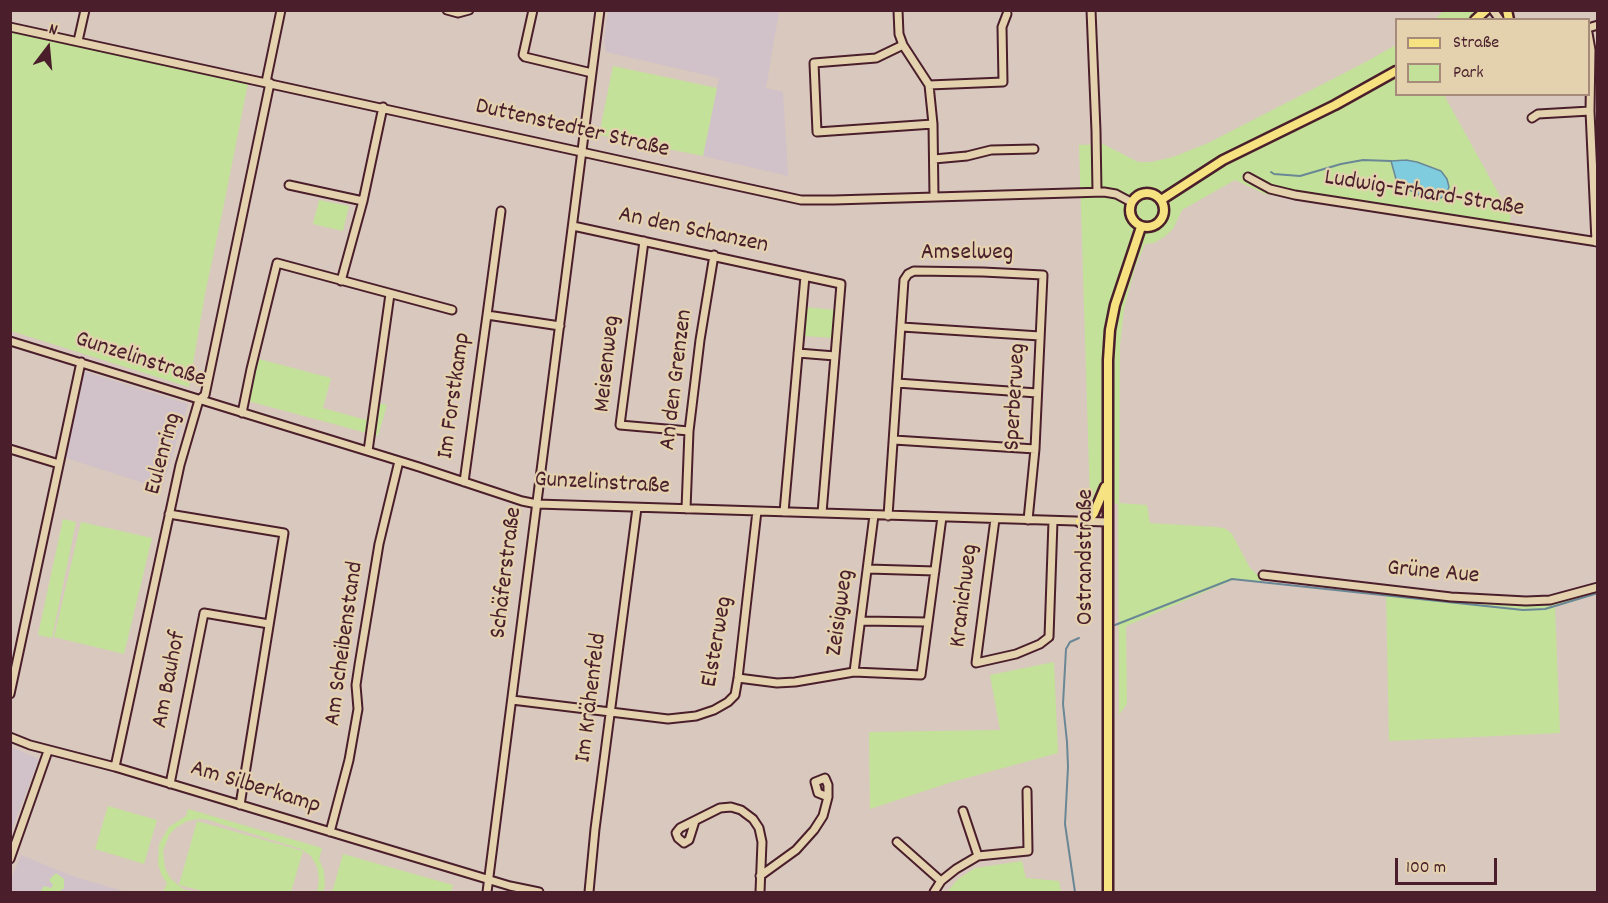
<!DOCTYPE html>
<html>
<head>
<meta charset="utf-8">
<style>
  body { margin:0 }
  #map { position:relative; width:1608px; height:903px; overflow:hidden; background:#d9c8be; font-family:Dekko,sans-serif }
  canvas { display:block }
  .frame { position:absolute; inset:0; border:12px solid #4a1f2b; pointer-events:none }
  .legend { position:absolute; left:1395px; top:18px; width:195px; height:78px; box-sizing:border-box; background:#e4d2af; border:2px solid #a68a7a; margin:0; padding:8px 10px; list-style:none; font-size:18px; color:#4a1f2b }
  .legend li { display:flex; align-items:center; gap:12px; height:30px }
  .legend b { width:30px; border:2px solid #a68a7a }
  .north { position:absolute; left:18px; top:18px; width:60px; height:60px; -webkit-text-stroke:4px #e4d2af; paint-order:stroke; rotate:16deg; font-size:16px; font-weight:700; line-height:24px; text-align:center; color:#4a1f2b }
  .north::after { content:''; display:block; margin:auto; width:21px; height:27px; background:#4a1f2b; clip-path:polygon(50% 0,100% 100%,50% 72%,0 100%) }
  .scale { position:absolute; left:1395px; top:858px; width:102px; height:27px; box-sizing:border-box; border:3px solid #4a1f2b; border-top:0; padding-left:8px; font-size:18px; line-height:21px; white-space:nowrap; color:#4a1f2b; -webkit-text-stroke:4px #e4d2af; paint-order:stroke }
</style>
</head>
<body>
<div id="map">
<canvas width="1608" height="903"></canvas>
<div class="frame"></div>
<ul class="legend">
<li><b style="height:8px;background:#f6e281"></b>Straße</li>
<li><b style="height:16px;background:#c3e199"></b>Park</li>
</ul>
<div class="north">N</div>
<div class="scale">100 m</div>
</div>
<script>
const context = document.querySelector('canvas').getContext('2d');
context.lineJoin = 'round';
function fill(path, color) { context.fillStyle = color; context.fill(path, 'evenodd'); }
const shape = rows => new Path2D(rows.map(r => 'M' + r).join(''));
function stroke(path, color, width, dash) { context.strokeStyle = color; context.lineWidth = width; context.lineCap = dash ? 'butt' : 'round'; context.setLineDash(dash || []); context.stroke(path); }
function drawText(font, color, halo, rows, align = 'center') {
  context.font = font + ' Dekko,sans-serif'; context.lineWidth = 4.5; context.setLineDash([]); context.textBaseline = 'middle'; context.strokeStyle = halo; context.fillStyle = color; for (const [text, x, y, turn = 0] of rows) {
    context.save(); context.translate(x, y); context.rotate((+turn || 0) * Math.PI / 180); context.textAlign = isNaN(turn) ? turn : align; if (halo) context.strokeText(text, 0, 0); context.fillText(text, 0, 0); context.restore();
  }
}
fill(shape([
  [608,11,779,11,766,88,783,92,788,176,703,156,719,78,606,52,604,41],
  [83,371,188,404,162,489,66,458],
  [11,747,39,759,11,831],
  [21,855,72,876,126,892,11,892,10,882]
]), '#d1c1c8');
fill(shape([
  [1445,10,1483,11,1490,19,1433,20],
  [11,31,248,83,223,209,205,294,189,387,11,331],
  [1396,45,1396,94,1444,95,1511,216,1508,234,1265,194,1235,180,1182,210,1173,229,1164,237,1154,243,1145,244,1135,268,1124,309,1120,345,1119,503,1147,505,1150,523,1217,527,1226,529,1232,534,1250,568,1259,576,1262,582,1235,579,1126,626,1127,704,1119,715,1118,504,1090,501,1079,145,1103,144,1138,162,1151,162,1173,157,1208,143,1360,65],
  [613,66,717,88,703,156,599,135],
  [319,200,349,206,343,231,313,224],
  [805,307,836,310,834,338,803,336],
  [259,359,331,378,323,408,366,420,371,401,387,405,378,436,248,401],
  [63,519,76,522,52,638,38,635],
  [81,522,152,538,124,654,54,637],
  [1597,589,1597,594,1555,607,1560,733,1389,741,1386,591,1530,604,1555,602],
  [1054,662,1058,753,952,782,870,809,869,732,1000,730,990,675],
  [108,806,157,820,144,864,95,849],
  [188,809,322,848,319,859,324,871,325,885,323,892,317,892,319,879,317,867,311,856,301,849,205,819,199,819,187,821,177,827,169,835,163,851,165,868,170,878,183,889,196,892,163,892,167,883,162,876,158,864,159,844,169,827,186,816],
  [197,821,303,851,291,892,206,892,179,885],
  [343,854,453,885,451,892,332,892],
  [1022,861,1026,878,1059,881,1061,892,947,892,958,879,975,868],
  [56,873,64,879,64,888,59,892,41,891,44,886,51,888,53,885,49,880]
]), '#c3e199');
const water = shape([
  [1406,160,1417,162,1441,171,1447,179,1449,187,1447,193,1441,198,1423,197,1404,187,1396,179,1391,161,1406,160]
]);
fill(water, '#7fccde');
stroke(water, '#6a8796', 1.5);
stroke(shape([
  [1271,172,1274,174,1300,176,1341,164,1363,160,1391,161],
  [1115,625,1232,579,1523,610,1545,609,1598,593],
  [1075,892,1065,824,1068,767,1067,742,1063,704,1066,649,1070,642,1079,638]
]), '#6a8796', 2);
const minor = shape([
  [447,10,458,13,469,10],
  [533,10,523,55,525,57,592,73],
  [898,10,899,34,903,45,929,85,933,124,934,197],
  [1091,10,1096,131,1097,192],
  [1493,10,1500,20],
  [10,27,801,200,834,200,1104,192,1116,194,1131,202],
  [1588,28,1598,25],
  [1588,33,1591,50,1590,111,1596,242],
  [78,41,85,10],
  [903,45,876,58,814,63,817,132,933,124],
  [266,82,281,10],
  [929,85,1003,82,1002,27,1007,14],
  [1532,118,1538,114,1590,111],
  [934,159,967,156,991,150,1034,149],
  [1248,177,1270,189,1295,195,1598,242],
  [289,185,363,201],
  [573,226,841,284,822,513],
  [644,241,620,425,689,431],
  [341,281,363,201,383,107],
  [487,315,501,211],
  [902,327,1040,336],
  [10,341,419,467,522,501,537,504,1107,522],
  [798,353,835,356],
  [897,383,1037,393],
  [242,413,251,369,277,263,452,310],
  [894,440,1035,449],
  [10,449,59,464],
  [368,451,390,294],
  [464,482,487,315,560,326],
  [686,509,689,431,700,340,714,255],
  [784,512,805,276],
  [169,514,284,533,240,805],
  [888,516,904,280,908,274,914,271,983,272,1043,275,1035,449,1028,520],
  [995,519,976,663,1016,654,1040,644,1049,637,1053,521],
  [868,569,935,571],
  [1263,575,1451,597,1526,601,1550,600,1598,587],
  [861,621,928,622],
  [854,672,921,675,942,517],
  [738,678,777,683,795,682,854,672,874,515],
  [10,694,81,362],
  [512,700,668,719,696,716,714,710,728,702,735,695,738,678,757,511],
  [10,737,30,745,115,767,510,886,539,892],
  [115,767,180,465,199,400,205,395,270,83],
  [170,784,204,613,269,624],
  [963,811,978,856],
  [695,821,689,840,684,843,678,838,676,833,680,828,720,808,731,807,741,810,753,819,759,828,762,842,760,892],
  [330,832,349,760,358,709,356,685,359,665,379,544,399,461],
  [897,842,941,881],
  [10,859,48,751],
  [760,876,796,850,814,830,823,816,828,797,828,785,825,778,815,782,818,793,828,797],
  [487,892,600,10],
  [589,892,595,829,637,508],
  [934,892,941,881,956,869,978,856,1028,851,1027,791]
]);
const major = shape([
  [1507,10,1509,20],
  [1475,20,1486,10],
  '1130 210a17 17 0 1 1 34 0a17 17 0 1 1-34 0Z',
  [1161,200,1223,160,1335,105,1396,71],
  [1080,522,1090,518,1094,513,1105,487],
  [1108,892,1108,360,1110,330,1115,305,1141,227]
]);
stroke(minor, '#4a1f2b', 11);
stroke(major, '#4a1f2b', 13);
stroke(minor, '#e4d2af', 7);
stroke(major, '#f6e281', 8);
drawText('24px', '#4a1f2b', '#e4d2af', [
  ["Duttenstedter Straße",572,130,13],
  ["Ludwig-Erhard-Straße",1424,195,9],
  ["An den Schanzen",693,232,12],
  ["Amselweg",967,255],
  ["Gunzelinstraße",140,361,18],
  ["Meisenweg",609,364,-84],
  ["An den Grenzen",678,380,-83],
  ["Im Forstkamp",456,396,-82],
  ["Sperberweg",1017,397,-87],
  ["Eulenring",165,454,-75],
  ["Gunzelinstraße",602,485,3],
  ["Ostrandstraße",1088,557,-90],
  ["Schäferstraße",508,573,-83],
  ["Grüne Aue",1433,574,5],
  ["Kranichweg",966,596,-83],
  ["Zeisigweg",842,613,-82],
  ["Elsterweg",719,642,-80],
  ["Am Scheibenstand",346,644,-82],
  ["Am Bauhof",171,680,-79],
  ["Im Krähenfeld",593,698,-83],
  ["Am Silberkamp",255,789,17]
]);
</script>
</body>
</html>
